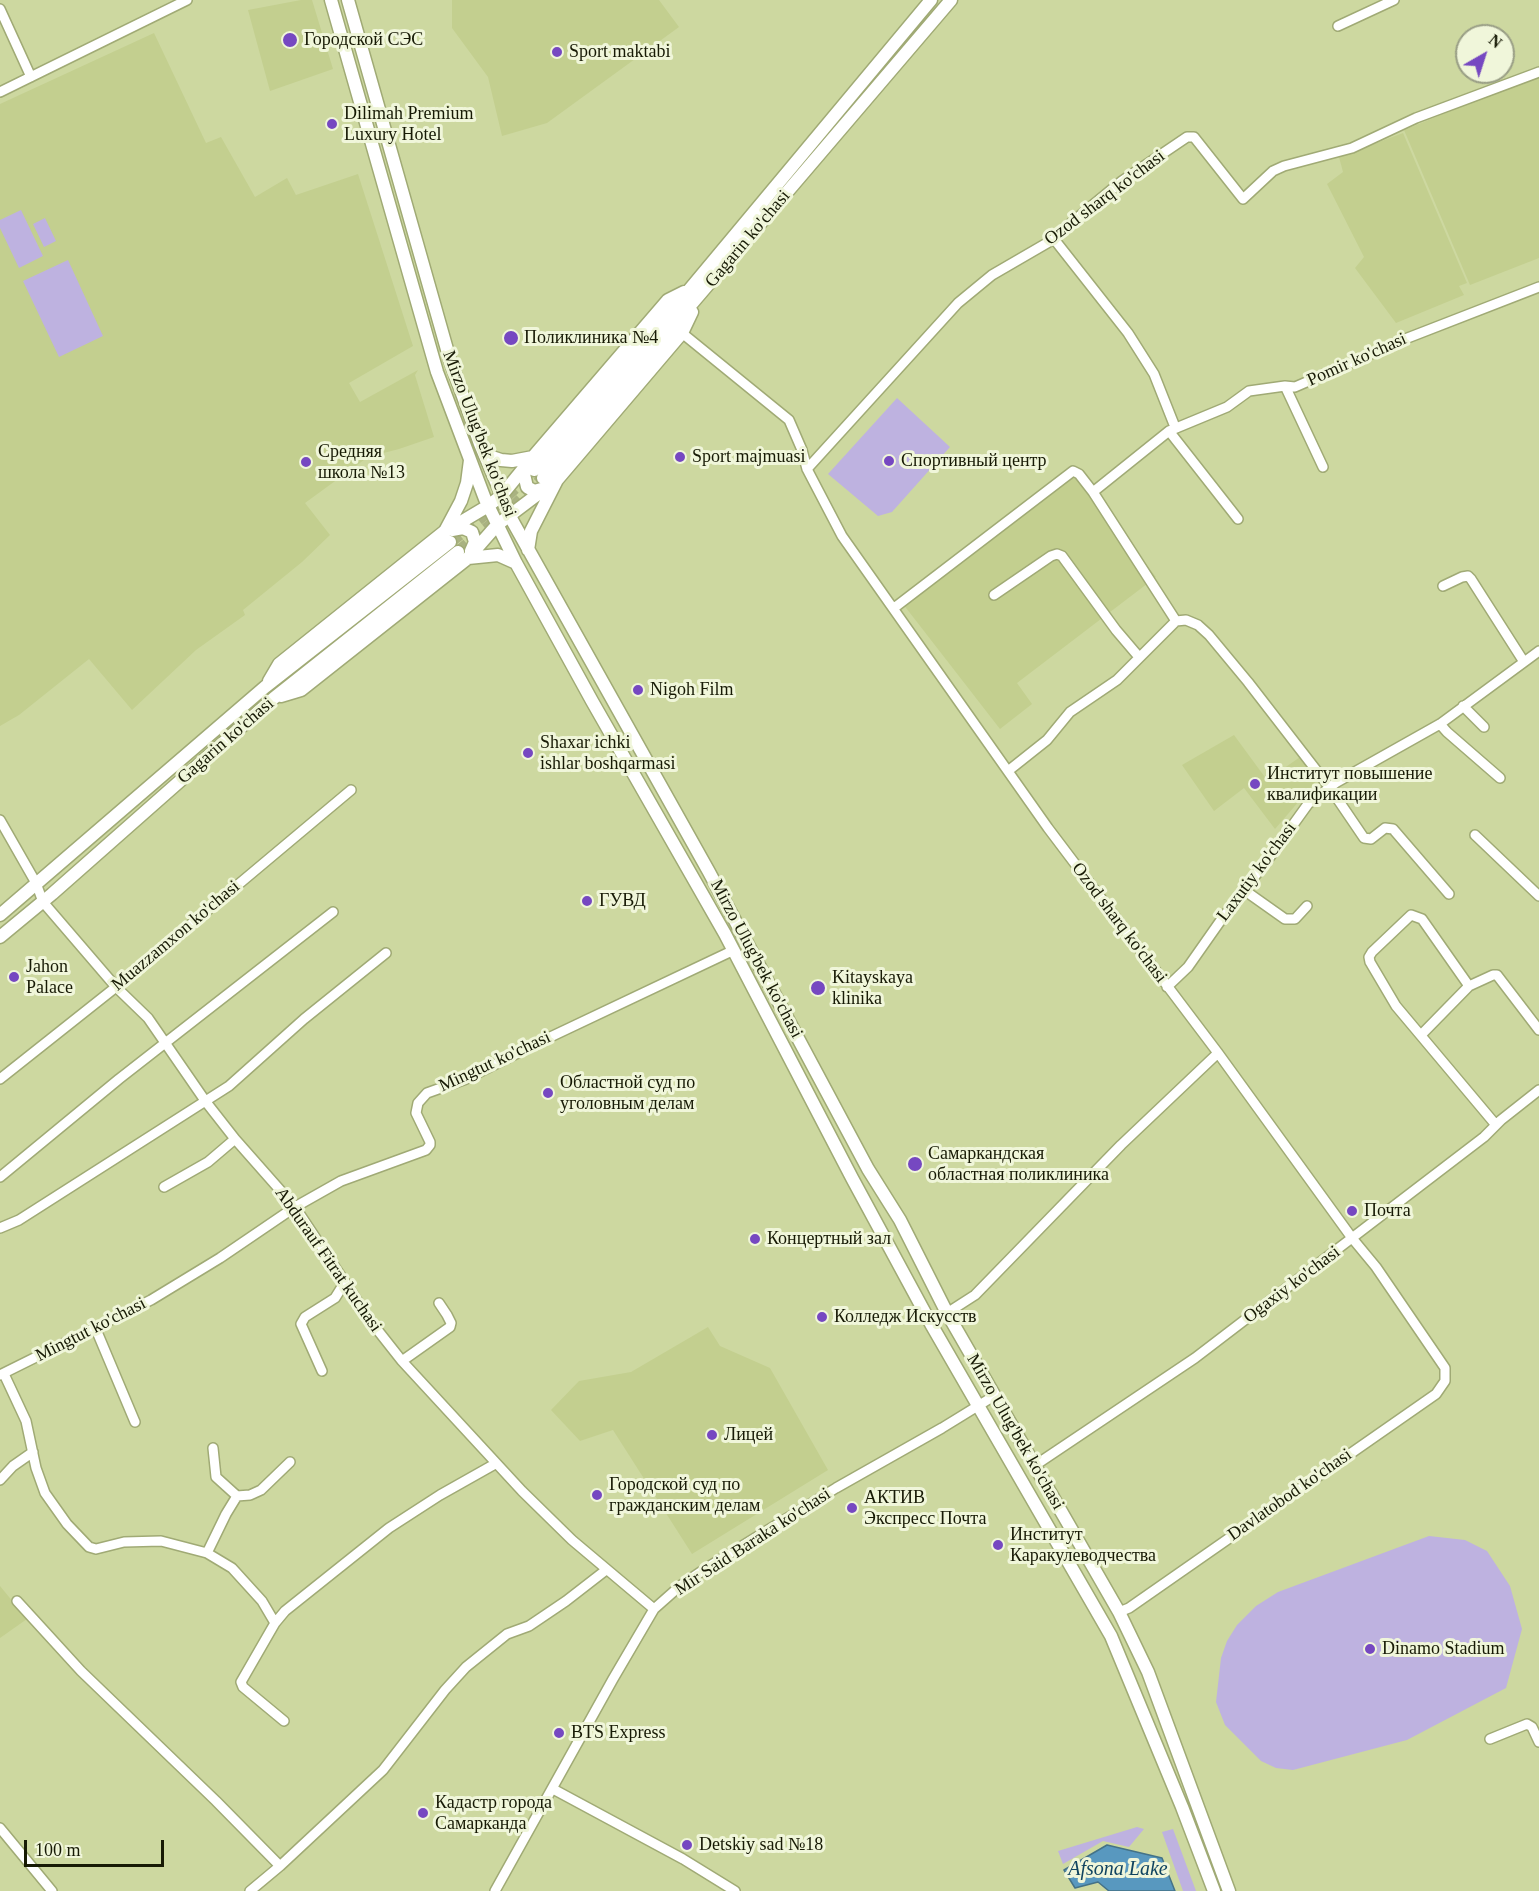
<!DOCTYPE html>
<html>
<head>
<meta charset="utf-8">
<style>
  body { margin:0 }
  #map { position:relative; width:1539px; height:1891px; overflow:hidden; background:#cdd8a0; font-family:Georgia,serif }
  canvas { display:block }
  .north { position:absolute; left:1455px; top:24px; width:60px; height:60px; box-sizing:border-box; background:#f0f6da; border:2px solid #999e85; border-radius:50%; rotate:39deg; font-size:16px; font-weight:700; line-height:24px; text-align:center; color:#171a05 }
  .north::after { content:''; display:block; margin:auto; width:21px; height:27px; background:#7648c1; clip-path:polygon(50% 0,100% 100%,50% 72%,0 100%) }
  .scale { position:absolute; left:24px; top:1840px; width:140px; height:27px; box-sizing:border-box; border:3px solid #171a05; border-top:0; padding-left:8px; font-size:18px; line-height:21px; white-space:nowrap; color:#171a05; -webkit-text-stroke:4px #f0f6da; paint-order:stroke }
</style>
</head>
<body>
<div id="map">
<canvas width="1539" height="1891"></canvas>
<div class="north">N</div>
<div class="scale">100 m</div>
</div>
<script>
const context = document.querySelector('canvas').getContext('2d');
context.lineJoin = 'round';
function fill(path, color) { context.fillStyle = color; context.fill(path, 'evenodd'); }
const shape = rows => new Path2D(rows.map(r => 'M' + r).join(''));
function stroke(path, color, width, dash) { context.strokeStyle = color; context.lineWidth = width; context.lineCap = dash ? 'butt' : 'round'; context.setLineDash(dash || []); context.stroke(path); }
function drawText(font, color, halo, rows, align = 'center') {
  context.font = font + ' Georgia,serif'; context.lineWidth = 6; context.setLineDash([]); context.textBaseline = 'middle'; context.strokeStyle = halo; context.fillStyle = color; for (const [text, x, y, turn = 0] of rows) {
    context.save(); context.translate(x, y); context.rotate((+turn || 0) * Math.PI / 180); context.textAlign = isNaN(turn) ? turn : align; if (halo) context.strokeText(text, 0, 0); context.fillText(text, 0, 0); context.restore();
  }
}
fill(shape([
  [301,0,312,0,333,69,270,91,248,10],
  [452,0,659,0,679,27,547,123,502,136,488,77,452,28],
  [154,33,206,143,221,137,255,197,287,178,296,195,358,174,413,346,349,383,360,402,418,370,415,375,434,437,399,449,368,457,305,503,330,535,302,562,243,610,245,615,196,650,132,710,89,659,19,715,0,726,0,104],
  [1539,75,1539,258,1470,285,1404,130],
  [1403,133,1467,283,1459,286,1464,295,1396,323,1355,268,1364,257,1327,184,1343,172,1339,157],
  [1074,472,1156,577,1017,683,1032,704,1000,729,903,604],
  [1234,735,1267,780,1303,755,1319,778,1275,829,1244,788,1214,811,1182,765],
  [708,1327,720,1346,770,1368,828,1470,692,1554,613,1430,580,1441,551,1410,579,1381,631,1372],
  [0,1586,27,1619,0,1638]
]), '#c3cf8f');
fill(shape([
  [21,210,43,256,19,268,0,228,0,220],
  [45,218,56,241,44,247,33,224],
  [68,260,103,336,59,357,23,281],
  [897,398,950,447,892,512,878,516,828,474],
  [1429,1536,1465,1540,1487,1551,1510,1586,1522,1629,1506,1688,1407,1740,1293,1770,1276,1768,1261,1761,1225,1725,1216,1702,1221,1658,1227,1641,1237,1625,1256,1606,1278,1592],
  [1137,1827,1144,1829,1129,1847,1103,1841,1063,1864,1058,1851],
  [1173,1829,1196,1891,1183,1891,1162,1832]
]), '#beb2e0');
const water = shape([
  [1107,1845,1162,1858,1175,1891,1109,1891,1098,1882,1075,1888,1064,1870,1107,1845]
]);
fill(water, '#5898bf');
stroke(water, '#447287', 1.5);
stroke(shape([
  [512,508,543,478],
  [450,542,499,503,531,473],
  [458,552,497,520]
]), '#a9b281', 12, [12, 6]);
const minor = shape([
  [0,9,31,77],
  [1338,26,1394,0],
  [0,92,187,0],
  [1054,239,1128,333,1154,374,1175,427],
  [682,333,789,420,802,450,807,469,842,536,1048,828,1218,1053,1352,1238,1376,1267,1445,1368,1445,1381,1436,1394,1129,1608,1119,1612],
  [1285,386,1323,467],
  [1169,431,1238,519],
  [807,469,958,303,992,275,1054,239,1059,233,1122,181,1187,137,1194,137,1243,199,1273,171,1284,166,1352,148,1416,118,1539,72],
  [1093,492,1169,431,1227,407,1249,391,1285,386,1295,387,1405,339,1539,287],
  [1443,586,1462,577,1468,576,1471,579,1524,662],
  [994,595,1051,556,1057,554,1062,556,1116,630,1139,657],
  [894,608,1073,471,1079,474,1093,492,1176,621],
  [1463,706,1484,727],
  [1440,724,1447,732,1500,778],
  [1008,771,1047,740,1070,712,1117,680,1176,621,1186,620,1198,625,1209,635,1248,682,1330,788,1364,838,1371,839,1385,828,1393,829,1449,894],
  [0,820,36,883,43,902,116,987,148,1018,206,1102,235,1139,295,1207,372,1323,402,1361,522,1491,572,1540,654,1609],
  [1475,835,1539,896],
  [1244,890,1285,919,1295,919,1307,906],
  [1469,986,1493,975,1497,975,1539,1030],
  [1167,987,1188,967,1221,920,1272,854,1308,804,1337,782,1440,724,1539,651],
  [1421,1035,1469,986,1422,919,1411,915,1372,952,1369,957,1370,962,1396,1006,1496,1125],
  [0,1079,116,987,351,790],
  [0,1177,119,1079,333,912],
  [164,1187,208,1162,235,1139],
  [0,1228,19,1220,229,1086,304,1019,386,953],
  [947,1313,975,1295,1121,1145,1218,1053],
  [95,1327,135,1422],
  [402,1361,450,1327,451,1323,447,1315,439,1303],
  [322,1371,301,1324,305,1317,335,1298,345,1282],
  [4,1374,26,1421,36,1468,45,1493,67,1524,89,1547,96,1549,124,1542,161,1541,207,1553,232,1568,262,1601,275,1623],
  [0,1375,151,1300,220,1258,295,1207,341,1181,426,1150,430,1145,430,1142,416,1113,418,1103,427,1093,466,1079,544,1040,734,950],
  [213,1448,216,1477,237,1496],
  [1034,1466,1195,1358,1484,1137,1501,1120,1539,1090],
  [0,1480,13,1466,33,1452],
  [207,1553,226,1514,237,1496,250,1495,261,1490,290,1462],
  [17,1601,81,1671,216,1801,280,1866],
  [284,1721,243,1687,241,1682,275,1623,285,1611,389,1528,440,1495,495,1464],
  [1490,1739,1527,1724,1532,1727,1539,1742],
  [553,1789,683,1859,735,1891],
  [0,1828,52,1891],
  [250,1891,280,1866,383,1770,445,1690,466,1667,507,1634,529,1626,566,1601,606,1570],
  [495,1891,613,1679,654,1609,680,1586,708,1567,836,1488,942,1428,994,1396]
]);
const major = shape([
  [331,0,437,372,485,499,516,563,592,701,725,934,852,1178,931,1324,1111,1636,1182,1807,1214,1891],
  [348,0,450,360,480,444,513,522,709,872,868,1169,900,1220,947,1313,1119,1612,1148,1672,1229,1891],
  [483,447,492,457,501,460,512,461,533,457,668,300,684,292],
  [528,466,524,474,527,487,534,491,545,488],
  [534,470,675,307,931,0],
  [543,478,951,0],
  [452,530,463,528,472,532,475,542,471,551],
  [446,531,488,506,501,496,533,457],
  [528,550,531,531,557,480,682,333,692,312],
  [468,558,497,525,554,482],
  [269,681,279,664,445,531,461,501,467,483,470,460],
  [281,696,301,690,468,558,498,555,516,563],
  [0,915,265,687,450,542],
  [0,937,52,894,274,698,458,552]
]);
stroke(minor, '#a0aa75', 12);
stroke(major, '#a0aa75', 15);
stroke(minor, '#fff', 9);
stroke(major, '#fff', 12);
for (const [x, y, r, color] of [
  [290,40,8,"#7648c1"],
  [557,52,6,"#7648c1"],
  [332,124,6,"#7648c1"],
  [511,338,8,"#7648c1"],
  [680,457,6,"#7648c1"],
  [889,461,6,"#7648c1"],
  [306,462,6,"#7648c1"],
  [638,690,6,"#7648c1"],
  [528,753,6,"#7648c1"],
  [1255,784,6,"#7648c1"],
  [587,901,6,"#7648c1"],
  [14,977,6,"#7648c1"],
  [818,988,8,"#7648c1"],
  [548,1093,6,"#7648c1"],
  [915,1164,8,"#7648c1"],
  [1352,1211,6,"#7648c1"],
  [755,1239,6,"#7648c1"],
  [822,1317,6,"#7648c1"],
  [712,1435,6,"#7648c1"],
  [597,1495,6,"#7648c1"],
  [852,1508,6,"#7648c1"],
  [998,1545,6,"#7648c1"],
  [1370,1649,6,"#7648c1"],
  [559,1733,6,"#7648c1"],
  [423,1813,6,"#7648c1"],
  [687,1845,6,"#7648c1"]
]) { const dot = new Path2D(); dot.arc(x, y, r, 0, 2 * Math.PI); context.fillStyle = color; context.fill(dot); stroke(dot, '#f0f6da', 2); }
drawText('18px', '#171a05', '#f0f6da', [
  ["Городской СЭС",304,40],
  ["Sport maktabi",569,52],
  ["Dilimah Premium",344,114],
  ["Luxury Hotel",344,135],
  ["Поликлиника №4",524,338],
  ["Средняя",318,452],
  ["школа №13",318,473],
  ["Sport majmuasi",692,457],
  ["Спортивный центр",901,461],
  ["Nigoh Film",650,690],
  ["Shaxar ichki",540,743],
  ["ishlar boshqarmasi",540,764],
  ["Институт повышение",1267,774],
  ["квалификации",1267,795],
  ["ГУВД",599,901],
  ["Jahon",26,967],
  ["Palace",26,988],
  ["Kitayskaya",832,978],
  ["klinika",832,999],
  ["Областной суд по",560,1083],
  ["уголовным делам",560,1104],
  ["Самаркандская",928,1154],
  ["областная поликлиника",928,1175],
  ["Почта",1364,1211],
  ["Концертный зал",767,1239],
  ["Колледж Искусств",834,1317],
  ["Лицей",724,1435],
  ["Городской суд по",609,1485],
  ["гражданским делам",609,1506],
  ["АКТИВ",864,1498],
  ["Экспресс Почта",864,1519],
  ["Институт",1010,1535],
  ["Каракулеводчества",1010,1556],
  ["Dinamo Stadium",1382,1649],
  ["BTS Express",571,1733],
  ["Кадастр города",435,1803],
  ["Самарканда",435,1824],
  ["Detskiy sad №18",699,1845]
], 'left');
drawText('18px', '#171a05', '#f0f6da', [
  ["Ozod sharq ko'chasi",1105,198,-37],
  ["Gagarin ko'chasi",748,239,-50],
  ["Pomir ko'chasi",1357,360,-24],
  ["Mirzo Ulug'bek ko'chasi",479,434,69],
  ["Gagarin ko'chasi",226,741,-41],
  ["Laxutiy ko'chasi",1257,872,-53],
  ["Ozod sharq ko'chasi",1119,923,53],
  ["Muazzamxon ko'chasi",176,936,-40],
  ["Mirzo Ulug'bek ko'chasi",756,959,62],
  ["Mingtut ko'chasi",495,1062,-25],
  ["Abdurauf Fitrat kuchasi",328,1260,55],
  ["Ogaxiy ko'chasi",1292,1285,-37],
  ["Mingtut ko'chasi",91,1330,-27],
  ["Mirzo Ulug'bek ko'chasi",1015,1432,60],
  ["Davlatobod ko'chasi",1290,1495,-35],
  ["Mir Said Baraka ko'chasi",753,1542,-33]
]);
drawText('italic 20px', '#104460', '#f0f6da', [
  ["Afsona Lake",1118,1870]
]);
</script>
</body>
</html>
